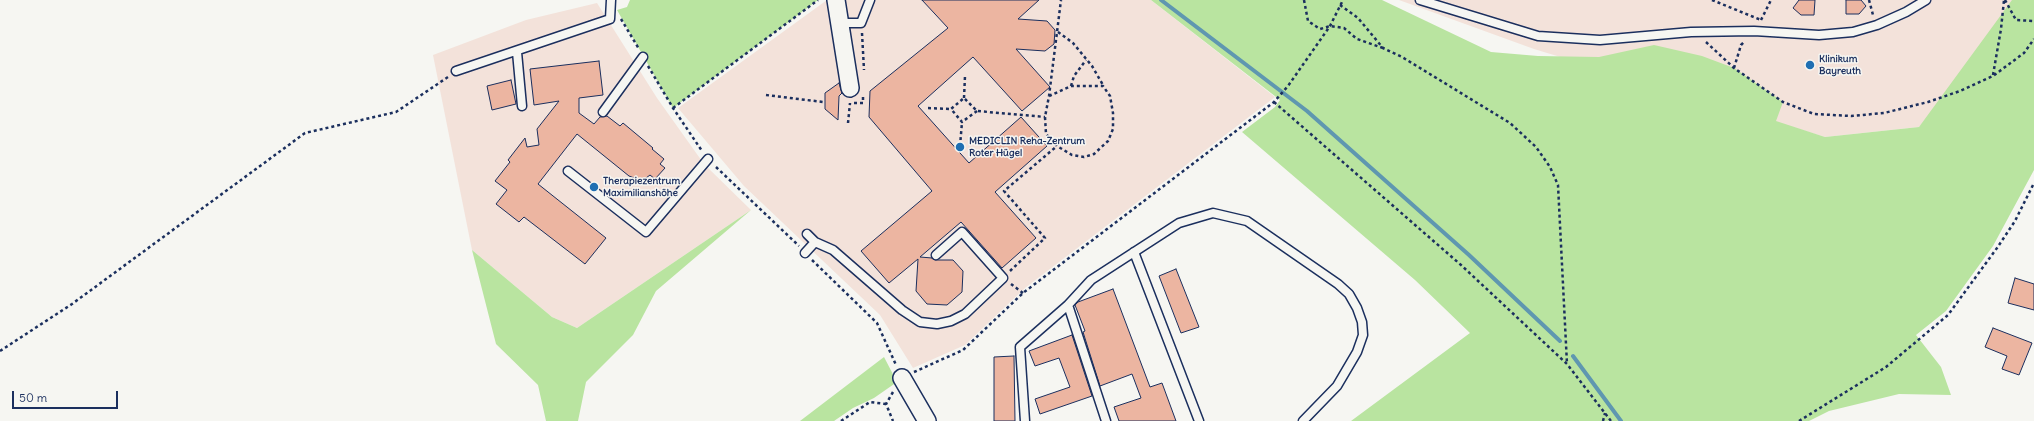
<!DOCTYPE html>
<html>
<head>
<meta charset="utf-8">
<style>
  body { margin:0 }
  #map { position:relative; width:2034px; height:421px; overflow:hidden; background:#f6f6f2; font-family:Delius,sans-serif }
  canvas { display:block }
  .scale { position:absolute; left:12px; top:391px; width:106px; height:18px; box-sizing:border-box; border:2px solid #1b2f5e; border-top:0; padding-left:5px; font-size:12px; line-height:14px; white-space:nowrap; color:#1b2f5e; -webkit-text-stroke:3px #f6f6f2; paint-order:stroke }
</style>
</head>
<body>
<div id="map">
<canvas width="2034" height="421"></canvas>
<div class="scale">50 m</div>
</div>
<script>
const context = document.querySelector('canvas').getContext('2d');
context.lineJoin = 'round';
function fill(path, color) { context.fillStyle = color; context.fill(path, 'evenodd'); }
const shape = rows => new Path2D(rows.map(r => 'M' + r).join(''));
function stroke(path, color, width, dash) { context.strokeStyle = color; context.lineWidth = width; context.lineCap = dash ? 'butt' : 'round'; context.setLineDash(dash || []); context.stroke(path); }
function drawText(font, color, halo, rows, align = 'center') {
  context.font = font + ' Delius,sans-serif'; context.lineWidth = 3; context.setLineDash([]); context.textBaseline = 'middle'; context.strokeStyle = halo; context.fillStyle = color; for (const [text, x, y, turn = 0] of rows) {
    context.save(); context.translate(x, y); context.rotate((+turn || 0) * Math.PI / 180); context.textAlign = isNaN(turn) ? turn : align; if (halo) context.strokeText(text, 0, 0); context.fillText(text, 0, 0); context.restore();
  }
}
fill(shape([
  [827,0,1151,0,1275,97,1025,288,965,345,913,368,880,315,744,186,678,108],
  [1399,0,2034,0,1919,127,1825,137,1534,49],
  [597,3,657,98,704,164,751,210,577,328,552,317,472,250,433,55,526,20]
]), '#f3e2da');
fill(shape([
  [630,0,818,0,673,108,617,10,627,7],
  [1151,0,1382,0,1491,52,1538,56,1599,57,1654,45,1702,56,1734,68,1783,102,1776,121,1825,137,1919,127,2012,0,2034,0,2034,170,1993,246,1946,311,1916,335,1941,367,1951,395,1899,394,1829,411,1809,421,1351,421,1470,333,1415,280,1242,132,1275,107,1280,100],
  [751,210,656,291,633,335,586,382,578,421,546,421,538,385,496,344,472,250,552,317,577,328],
  [884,357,897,382,874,398,853,408,834,421,800,421]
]), '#b9e4a0');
stroke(shape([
  [1161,0,1307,111,1469,255,1560,341],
  [1573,356,1621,421]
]), '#5f97b0', 4);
const building = shape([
  [922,0,1039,0,1018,19,1047,21,1055,30,1054,44,1045,51,1016,49,1050,87,1022,111,973,57,918,106,969,163,1021,117,1047,146,995,192,1036,238,1002,268,961,222,920,257,932,258,935,260,953,260,963,271,962,292,947,305,927,304,916,291,918,259,889,283,861,251,932,191,869,117,870,91,948,28,922,0],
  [1799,0,1815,0,1814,15,1801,15,1793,8,1799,0],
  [1846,0,1861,0,1866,6,1859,14,1846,14,1846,0],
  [599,61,603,95,579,98,579,113,594,124,600,117,607,116,620,126,623,123,653,148,652,149,664,159,660,164,665,168,655,179,650,175,642,181,629,176,577,134,538,184,606,238,585,264,524,217,519,222,496,204,507,190,495,181,510,162,508,160,525,138,527,147,539,145,537,129,559,101,534,105,530,69,599,61],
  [511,80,516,104,492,110,487,86,511,80],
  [839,83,842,93,839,96,838,120,825,109,825,93,839,83],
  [1176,269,1199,327,1181,333,1159,276,1176,269],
  [2015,278,2034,284,2034,310,2008,303,2015,278],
  [1113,289,1150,387,1162,383,1176,421,1119,421,1114,407,1141,398,1132,374,1100,386,1083,332,1085,331,1075,305,1078,302,1113,289],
  [1993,328,2032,343,2019,375,2002,369,2007,356,1985,347,1993,328],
  [1072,335,1092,396,1040,414,1035,399,1070,387,1059,358,1035,366,1029,351,1072,335],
  [1014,356,1015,421,994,421,994,357,1014,356]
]);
fill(building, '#ecb5a1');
stroke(building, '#1b2f5e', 1);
const lane = shape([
  [1420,0,1538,36,1600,40,1691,32,1754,31,1819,35,1853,32,1877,25,1906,12,1926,0],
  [839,23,861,23,870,0],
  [517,52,522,106],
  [456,71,610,19,611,0],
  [603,112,643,57],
  [568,171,646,232,708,159],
  [807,234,815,242,833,250,902,310,920,322,937,324,951,321,965,314,1003,278,962,232,936,255],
  [1134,252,1199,421],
  [805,253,815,242],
  [1068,305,1091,280,1179,223,1213,213,1247,221,1338,284,1349,294,1357,308,1362,322,1363,335,1357,352,1337,386,1303,421],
  [1025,421,1020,347,1068,305,1106,421]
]);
const street = shape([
  [836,0,850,88],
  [902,378,927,421]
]);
stroke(lane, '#1b2f5e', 11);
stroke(street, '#1b2f5e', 20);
stroke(shape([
  [1304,0,1308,21,1320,29,1330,26,1344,28,1357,39,1383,48],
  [1712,0,1761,20],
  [1869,0,1873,15],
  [2005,0,2016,20,2034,21],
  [1340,5,1358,18,1383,48,1402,57,1510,123,1536,147,1550,167,1558,185,1567,364],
  [621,19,639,49],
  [1761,20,1771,0],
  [1058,32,1073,43,1092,66,1103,85],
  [862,33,864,70],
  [1706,42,1734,68,1783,102,1814,114,1851,116,1884,113,1928,102,1960,91,1993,76,2024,53,2034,39],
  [648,66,673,108,702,151],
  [1734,68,1741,45,1744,42],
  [1993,75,2001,29,2004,0],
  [1071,86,1074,76,1086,60],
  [766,95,823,102],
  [1049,96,1071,86,1103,86,1110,96,1113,113,1113,129,1108,141,1094,154,1084,157,1072,155,1057,146,1046,134,1045,117,1049,96,1061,0],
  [964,98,965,76],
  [1274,102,1461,265,1567,364,1611,421],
  [854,103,863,103,863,97],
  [673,108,818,0],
  [928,108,951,109],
  [977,111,962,122,951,109,964,98,977,111,1045,117],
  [848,123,850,103],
  [960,146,962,122],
  [716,167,799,246],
  [812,260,877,323,896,365],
  [1010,271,1045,238,1004,191,1057,146],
  [1011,284,1023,293],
  [0,351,72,304,305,133,396,112,448,77],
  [914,372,963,350,1023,293,1274,102,1288,86,1330,26,1343,0],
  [893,392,886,404,893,421],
  [841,421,870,402,886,404],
  [1603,421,1605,413],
  [1799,421,1886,367,1948,315,1997,248,2015,221,2034,183]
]), '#1b2f5e', 2.5, [3, 3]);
stroke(lane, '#f6f6f2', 8);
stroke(street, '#f6f6f2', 17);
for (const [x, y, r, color] of [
  [1810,65,5,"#1f6fb2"],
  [960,147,5,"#1f6fb2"],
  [594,187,5,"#1f6fb2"]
]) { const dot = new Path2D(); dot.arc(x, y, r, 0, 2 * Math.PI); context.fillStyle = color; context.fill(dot); stroke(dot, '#f6f6f2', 1.5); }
drawText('bold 10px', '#1b2f5e', '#f6f6f2', [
  ["Klinikum",1819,59],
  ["Bayreuth",1819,71],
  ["MEDICLIN Reha-Zentrum",969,141],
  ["Roter Hügel",969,153],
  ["Therapiezentrum",603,181],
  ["Maximilianshöhe",603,193]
], 'left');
</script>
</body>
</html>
